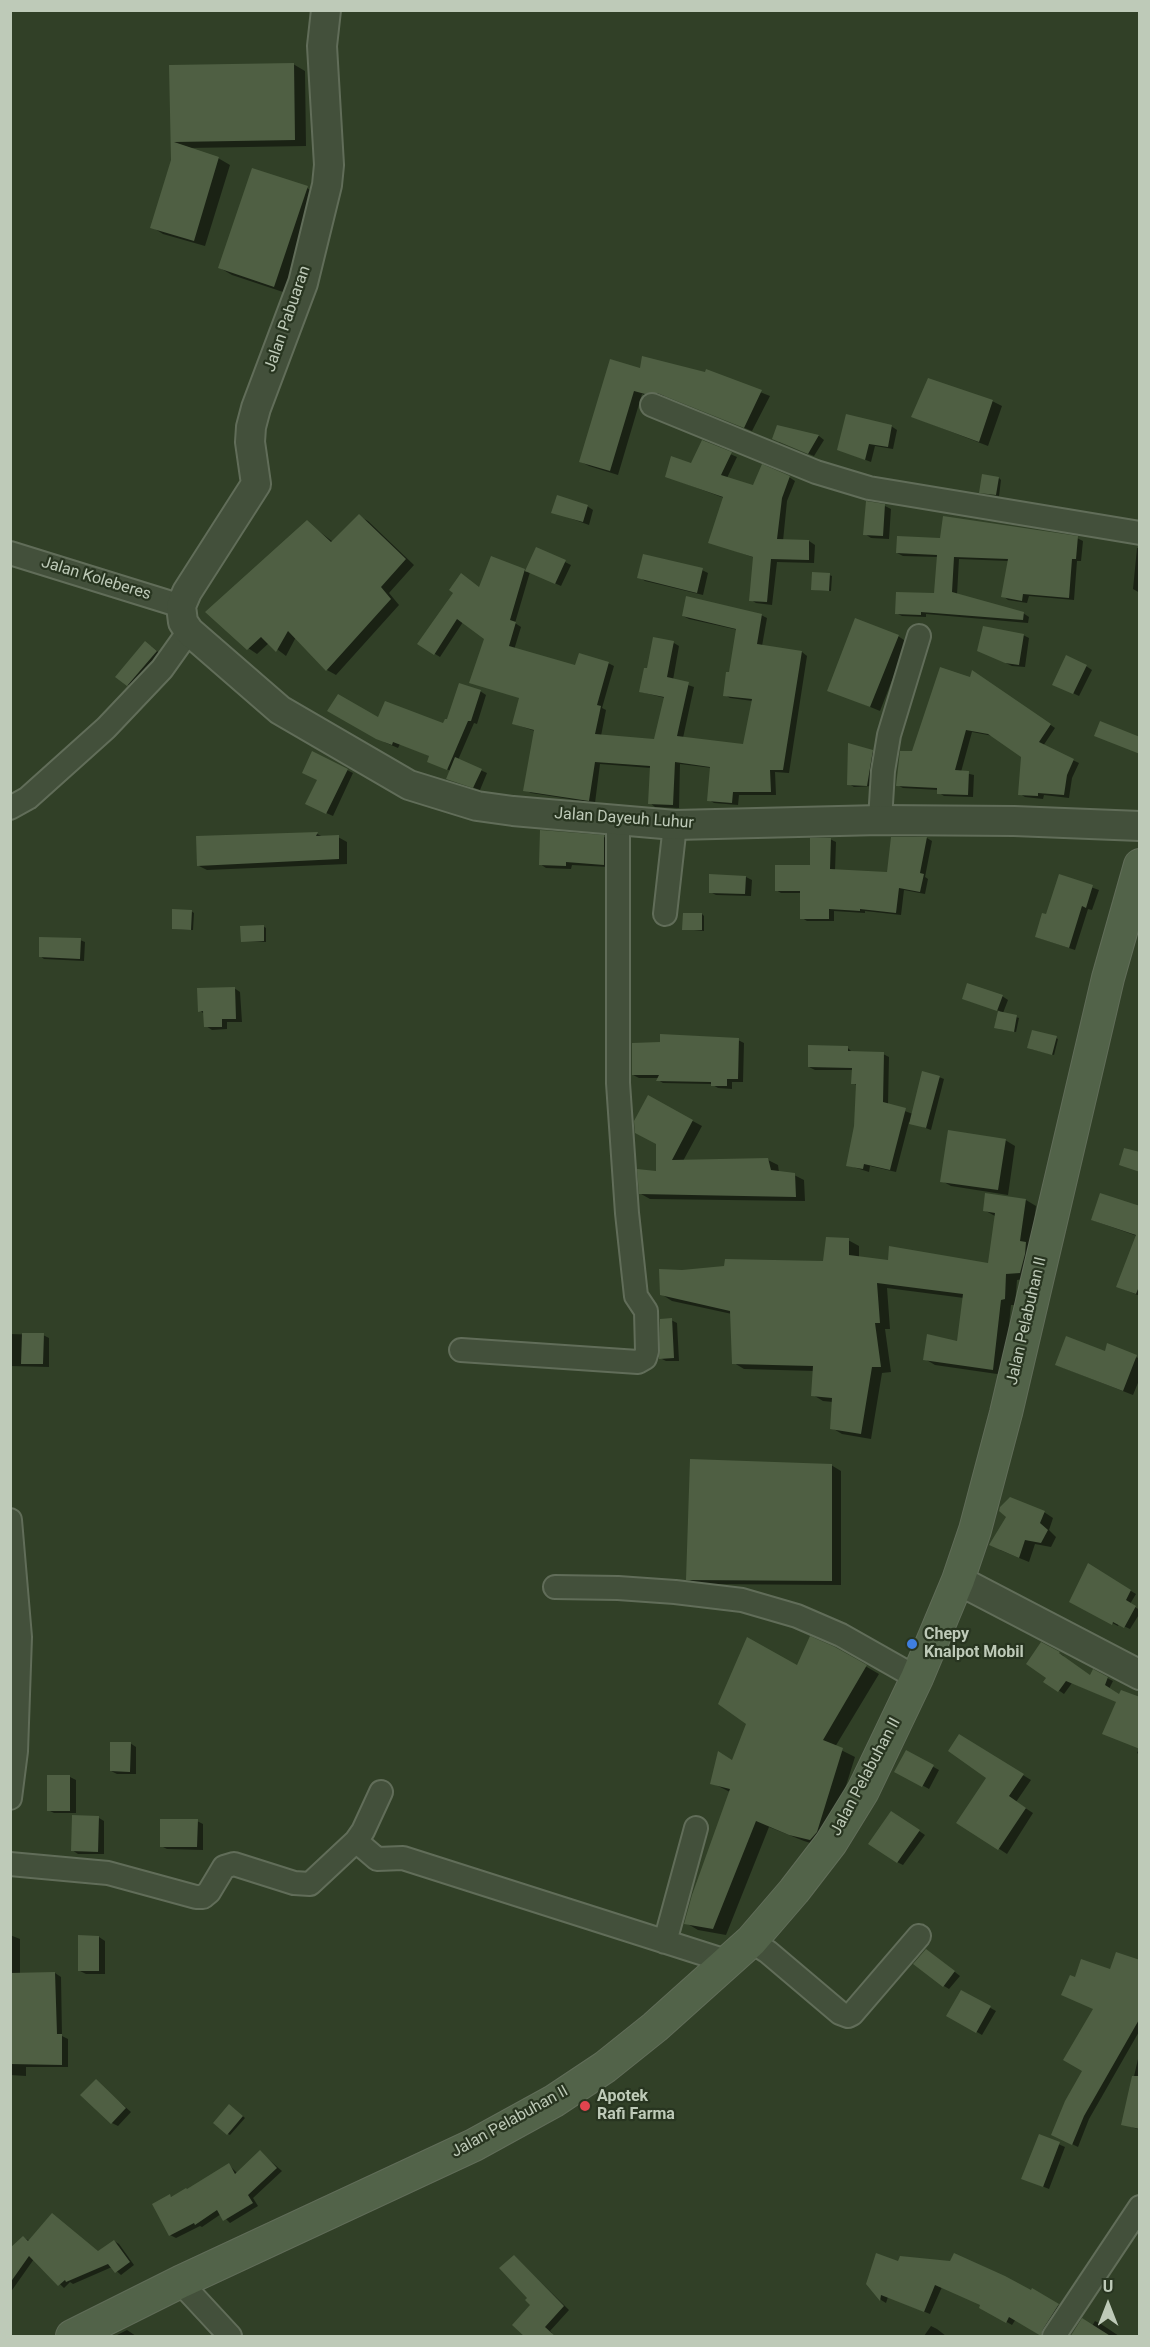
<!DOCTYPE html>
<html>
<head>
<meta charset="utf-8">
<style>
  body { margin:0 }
  #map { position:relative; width:1150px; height:2347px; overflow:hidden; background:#314027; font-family:Roboto,sans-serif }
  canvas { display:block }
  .frame { position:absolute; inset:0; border:12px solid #becab8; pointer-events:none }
  .north { position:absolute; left:1078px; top:2275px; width:60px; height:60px; -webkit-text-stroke:4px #283520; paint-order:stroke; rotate:0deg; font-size:16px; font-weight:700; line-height:24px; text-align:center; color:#becab8 }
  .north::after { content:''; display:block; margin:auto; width:21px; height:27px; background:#becab8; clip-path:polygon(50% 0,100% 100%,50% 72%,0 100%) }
</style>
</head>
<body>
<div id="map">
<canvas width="1150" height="2347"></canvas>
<div class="frame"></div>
<div class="north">U</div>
</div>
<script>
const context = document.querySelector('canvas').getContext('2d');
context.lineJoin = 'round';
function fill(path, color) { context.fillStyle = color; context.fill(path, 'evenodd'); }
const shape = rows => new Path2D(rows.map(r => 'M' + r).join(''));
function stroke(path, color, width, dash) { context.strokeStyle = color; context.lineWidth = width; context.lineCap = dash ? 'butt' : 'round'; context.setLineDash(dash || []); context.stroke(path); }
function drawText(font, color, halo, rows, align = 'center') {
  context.font = font + ' Roboto,sans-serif'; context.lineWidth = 4.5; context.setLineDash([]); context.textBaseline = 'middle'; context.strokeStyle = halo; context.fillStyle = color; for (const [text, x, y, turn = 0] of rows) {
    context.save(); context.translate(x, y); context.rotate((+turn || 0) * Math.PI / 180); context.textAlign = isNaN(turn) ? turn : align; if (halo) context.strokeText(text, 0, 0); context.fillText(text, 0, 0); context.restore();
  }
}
fill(shape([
  [293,64,305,71,306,146,189,148,218,158,230,165,205,246,163,234,152,227,172,160,170,66],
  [307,188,319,195,286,293,232,275,220,268],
  [641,370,706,374,707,371,770,396,752,431,667,396,654,398,642,394,618,475,589,466,581,462],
  [992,401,1002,406,988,446,913,417],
  [891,426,897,430,893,449,875,446,871,462,845,452],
  [778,427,819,436,824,440,814,456,779,442],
  [703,442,737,457,727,478,754,487,789,477,795,481,787,501,783,541,809,541,815,545,814,563,777,562,772,605,756,603,751,600,755,558,710,542,724,498,673,479,692,465],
  [999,478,1001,480,999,496,983,493],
  [587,506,593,510,589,525,553,512],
  [885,506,891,509,889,539,871,538,865,534],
  [359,516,368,521,414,565,389,593,399,605,336,675,327,670,296,637,286,656,269,643,257,654,248,648,307,522,333,542],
  [1077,538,1083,541,1081,561,1077,561,1074,600,1029,596,1027,603,1008,600,1003,596,1009,561,959,559,957,595,1023,613,1029,617,1028,623,926,614,926,617,902,616,896,613,935,595,938,557,903,556,897,553,941,539],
  [1137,548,1140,548,1140,593,1133,589],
  [565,562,571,565,561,586,530,572,515,623,521,627,514,650,576,667,608,663,614,666,602,708,606,710,601,736,655,741,665,698,641,692,648,670,674,643,679,646,673,680,694,687,683,738,744,746,753,701,730,698,725,695,738,630,689,619,683,616,761,615,767,618,762,646,802,652,807,656,789,773,775,772,776,795,739,795,738,805,714,803,709,800,712,768,680,764,679,808,655,807,650,803,651,768,600,764,595,803,531,793,525,790,535,731,514,724,521,698,471,682,486,638,463,622,440,657,419,644,480,588,524,570,526,572],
  [702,570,708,573,703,595,645,581,639,577],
  [829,575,832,576,831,591,815,590],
  [1023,635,1029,638,1025,667,1012,666,985,653],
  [898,636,907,642,880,711,829,690],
  [151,646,162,655,134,689,117,676],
  [1086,666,1092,670,1079,696,1060,687],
  [978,675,1055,728,1043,746,1079,763,1072,778,1069,798,1044,795,1043,799,1025,797,1020,794,1023,756,993,736,972,732,961,772,974,775,973,797,944,796,939,793,939,790,903,788,897,785,913,753,971,678],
  [480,691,486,695,477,724,474,723,458,760,487,773,480,790,447,778,451,771,434,764,430,756,400,744,398,748,384,742,379,719,444,725],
  [871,752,876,754,873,786,854,787,849,784],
  [347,770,353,773,333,816,313,807],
  [542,832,604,837,610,840,609,867,572,865,571,869,546,868,540,864],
  [317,834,324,837,338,837,347,842,347,864,207,870,199,866,197,838],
  [892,838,927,838,932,841,925,877,928,879,925,894,904,890,901,915,865,911,865,913,834,911,834,921,807,921,802,918,801,893,781,893,776,890,811,867,830,839,836,842,835,871,888,873],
  [1060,876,1099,890,1092,910,1088,909,1075,950,1036,937,1047,916],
  [746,877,752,880,751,896,716,895,710,892],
  [191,911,194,913,193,930,173,929],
  [702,914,704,916,704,931,684,929],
  [263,926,266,928,266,942,243,941],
  [80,940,85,942,84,961,44,959,40,956],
  [234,988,240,992,242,1022,227,1022,227,1029,212,1030,206,1026,205,1014,200,1011],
  [1002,996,1008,1000,1003,1013,1019,1018,1016,1032,999,1029,1000,1011,969,1001],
  [1056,1038,1058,1039,1054,1055,1031,1049],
  [738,1040,744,1043,743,1082,732,1082,732,1089,718,1088,711,1084,663,1083,658,1080,659,1078,639,1078,633,1075],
  [847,1047,853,1053,883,1054,889,1057,888,1105,913,1114,939,1077,944,1079,931,1130,909,1122,896,1172,870,1166,869,1172,847,1165,856,1126,858,1086,853,1083,853,1070,815,1070,809,1067],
  [648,1097,702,1126,683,1161,768,1160,778,1165,779,1173,794,1175,804,1180,805,1201,650,1199,641,1194,657,1173,657,1143],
  [1005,1140,1015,1146,1008,1195,951,1186,942,1181],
  [1026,1200,1036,1206,1031,1246,1031,1278,1017,1280,1015,1305,1011,1305,1004,1375,935,1365,925,1359,958,1343,964,1298,887,1288,890,1329,885,1329,891,1372,882,1373,871,1439,842,1434,832,1428,833,1402,823,1401,813,1395,815,1371,744,1369,734,1363,732,1314,672,1301,661,1294,682,1271,825,1263,848,1240,859,1246,859,1258,889,1262,990,1265,995,1216,984,1210],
  [1140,1208,1140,1296,1123,1289,1137,1236,1092,1220],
  [671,1320,677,1323,679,1361,666,1361,660,1358],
  [10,1334,43,1335,49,1338,49,1367,10,1366],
  [1105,1353,1140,1358,1140,1378,1133,1395,1056,1365],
  [831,1465,841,1471,841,1585,697,1584,688,1579],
  [1044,1512,1053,1518,1049,1530,1056,1537,1051,1547,1035,1544,1029,1562,1000,1550],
  [1088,1565,1136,1594,1130,1604,1140,1610,1140,1613,1130,1629,1119,1624,1118,1626,1071,1602],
  [1042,1644,1064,1656,1063,1657,1091,1677,1094,1671,1113,1681,1109,1689,1120,1696,1140,1699,1140,1755,1137,1753,1139,1749,1117,1702,1072,1683,1064,1694,1045,1681,1048,1677],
  [834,1648,879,1674,835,1747,855,1757,829,1840,823,1847,804,1841,769,1827,726,1935,698,1930,686,1923,730,1792,712,1783,733,1762,798,1668],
  [959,1736,1031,1780,1016,1802,1033,1813,1007,1854,958,1822,988,1777],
  [130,1743,136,1747,136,1774,117,1774,111,1771],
  [906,1752,939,1770,929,1789,896,1771],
  [70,1777,76,1780,76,1813,54,1813,48,1810],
  [897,1816,925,1835,903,1865,897,1862],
  [99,1818,104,1821,104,1854,78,1854,72,1850],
  [197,1821,203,1824,203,1850,167,1849,161,1846],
  [10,1935,20,1939,20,1974,55,1973,61,1977,62,2036,68,2039,68,2067,26,2067,26,2076,10,2075],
  [99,1937,105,1941,105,1974,86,1974,80,1971],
  [932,1954,960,1976,949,1989,944,1986],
  [1140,1962,1140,2030,1089,2119,1078,2147,1058,2137,1084,2070,1094,2009,1076,1979],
  [962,1992,996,2011,982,2035,948,2015],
  [1138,2059,1140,2059,1140,2130,1123,2124],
  [96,2081,131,2112,118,2126,112,2123],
  [232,2107,245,2118,230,2135,228,2134],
  [1040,2136,1065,2147,1049,2189,1029,2181],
  [260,2152,282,2171,253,2198,258,2206,230,2223,221,2214,202,2227,200,2226,176,2238,170,2235,170,2196,173,2198,188,2191,229,2165,238,2174],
  [24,2238,30,2241,99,2252,114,2241,119,2244,134,2265,121,2275,112,2267,73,2284,70,2282,64,2288,34,2259,10,2293,10,2250],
  [514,2256,569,2310,550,2331,552,2333,549,2336,529,2298],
  [899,2262,1031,2292,1033,2290,1064,2309,1045,2336,1016,2319,1012,2325,981,2307,982,2305,942,2287,930,2314,888,2297,886,2303,881,2300,868,2284],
  [1095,2321,1101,2324,1119,2336,1072,2336,1092,2326],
  [931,2326,937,2329,946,2336,924,2336],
  [127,2330,136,2336,115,2336]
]), '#0007');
fill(shape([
  [294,63,295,140,174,142,219,157,194,241,150,228,171,160,169,65],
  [252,168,308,186,274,287,218,268],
  [642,356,705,372,706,369,762,390,744,428,657,393,645,394,634,391,610,471,579,462,610,359,640,368],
  [928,378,993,400,979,442,911,417],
  [846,414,892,425,888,447,869,444,865,460,837,450],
  [777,425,819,435,808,454,772,439],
  [702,440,732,452,721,475,753,485,762,464,790,476,782,498,777,539,809,540,809,560,771,559,767,602,749,601,753,557,708,543,723,497,665,477,671,456,691,463],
  [982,474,999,477,996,495,979,493],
  [557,495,588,505,583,522,551,513],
  [866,501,885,504,883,536,863,535],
  [359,514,406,559,381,587,391,599,326,671,288,631,276,652,261,637,247,650,205,612,307,520,331,542],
  [943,516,1078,536,1076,559,1072,559,1069,598,1023,594,1022,601,1001,597,1008,559,954,557,952,592,1024,612,1023,620,921,612,921,615,895,614,896,592,934,593,937,555,896,553,897,536,940,538],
  [536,547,566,560,555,584,525,571],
  [643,554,703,568,697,593,637,578],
  [491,556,525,569,510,620,516,622,509,646,575,665,579,653,609,662,597,705,601,706,595,734,654,739,664,697,639,692,644,668,647,668,653,637,674,641,667,677,689,682,677,736,743,744,752,699,723,696,726,672,729,672,736,629,682,616,686,596,762,614,757,644,802,651,783,770,770,770,771,792,733,792,732,803,707,801,710,767,675,762,673,805,648,804,650,766,595,762,589,801,523,791,534,730,512,724,519,698,469,683,484,639,457,619,434,655,417,644,453,593,449,590,461,573,479,587],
  [812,572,830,573,829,591,811,590],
  [855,618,899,635,870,707,827,691],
  [983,626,1024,634,1019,665,1005,663,977,651],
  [145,641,157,651,127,686,115,677],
  [1066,655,1087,665,1073,694,1052,685],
  [940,667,970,677,972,670,1051,724,1039,742,1074,759,1067,775,1064,795,1038,793,1038,796,1018,795,1021,757,988,734,966,730,955,770,969,771,968,795,937,794,937,788,896,786,900,751,912,751],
  [459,683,481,690,471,721,468,721,447,770,427,762,429,756,393,742,392,745,376,739,327,711,338,694,378,717,385,701,443,723,445,719,447,719],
  [1100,721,1140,737,1140,754,1094,736],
  [848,743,873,750,867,786,847,785],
  [312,751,348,769,326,814,305,804,317,780,302,773],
  [455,757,482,769,473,788,446,779],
  [540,830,604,835,604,865,566,862,566,866,539,865],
  [318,832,316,836,339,835,339,859,197,866,196,836],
  [891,837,927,837,920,873,924,874,920,892,899,888,896,913,860,909,860,911,829,909,829,919,800,919,800,891,775,891,775,865,810,865,810,838,831,838,830,869,887,872],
  [709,874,746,876,745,894,709,893],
  [1059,874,1093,885,1086,908,1082,906,1069,948,1035,937,1042,913,1046,914],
  [172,909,192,910,191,930,172,929],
  [683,913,702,913,702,930,682,930],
  [264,925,264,941,241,942,240,926],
  [39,937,81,938,80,959,39,957],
  [967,983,1003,995,997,1011,962,999],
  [235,987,236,1019,222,1019,222,1027,204,1027,203,1011,198,1012,197,988],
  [998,1011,1017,1015,1014,1032,994,1028],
  [1032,1030,1057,1036,1052,1055,1027,1048],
  [660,1034,739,1038,738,1079,727,1079,727,1086,711,1086,711,1082,656,1081,659,1075,632,1075,632,1043,660,1042],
  [808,1045,848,1046,848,1051,884,1052,883,1102,906,1108,890,1170,864,1164,863,1169,846,1166,854,1126,856,1084,851,1084,852,1068,808,1067],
  [922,1071,940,1076,926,1128,909,1124],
  [648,1095,693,1120,672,1160,768,1158,771,1170,795,1173,796,1197,639,1194,637,1169,656,1171,656,1144,635,1133,634,1121],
  [948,1130,1006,1139,998,1190,940,1182],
  [1124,1148,1140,1152,1140,1172,1119,1165],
  [985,1193,1026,1199,1020,1241,1026,1242,1025,1254,1020,1273,1006,1274,1005,1299,1001,1300,993,1370,923,1360,927,1334,957,1341,963,1294,877,1283,880,1323,875,1323,881,1367,872,1367,861,1434,830,1429,832,1398,811,1396,813,1366,732,1364,730,1311,660,1295,659,1269,682,1270,724,1266,725,1259,823,1261,826,1237,849,1238,849,1255,888,1260,889,1246,988,1263,995,1213,983,1211],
  [1100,1193,1140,1206,1140,1284,1136,1294,1116,1287,1136,1235,1091,1220],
  [672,1318,674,1358,659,1359,660,1319],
  [22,1333,44,1333,43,1364,21,1364],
  [1066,1336,1105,1351,1107,1343,1137,1355,1123,1391,1055,1365],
  [690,1459,832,1464,832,1581,686,1580],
  [1010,1497,1045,1511,1040,1523,1048,1530,1041,1543,1025,1540,1019,1558,989,1545,1006,1517,999,1511,1000,1507],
  [1088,1563,1131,1590,1126,1600,1136,1606,1124,1628,1113,1622,1112,1625,1069,1602],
  [810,1636,835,1647,867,1665,823,1740,843,1748,817,1832,810,1840,789,1835,756,1821,713,1929,684,1924,692,1895,730,1789,710,1784,718,1751,732,1760,746,1724,718,1704,747,1637,797,1665],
  [1041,1642,1060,1652,1059,1653,1090,1675,1093,1669,1108,1677,1105,1685,1119,1694,1121,1690,1140,1697,1140,1749,1102,1734,1116,1702,1066,1681,1058,1692,1043,1682,1046,1678,1026,1664],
  [959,1734,1024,1774,1009,1796,1026,1808,998,1850,956,1823,986,1778,948,1751],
  [110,1742,131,1742,130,1772,110,1771],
  [906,1750,934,1765,922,1787,894,1772],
  [47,1775,70,1775,70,1811,47,1811],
  [891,1811,920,1830,897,1863,868,1844],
  [72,1815,99,1816,98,1852,71,1851],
  [160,1819,198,1819,197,1847,160,1847],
  [78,1935,99,1936,99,1971,78,1971],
  [926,1949,955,1971,943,1987,913,1964],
  [1116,1952,1140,1960,1140,2018,1084,2116,1072,2145,1051,2135,1065,2101,1082,2071,1063,2060,1093,2009,1061,1995,1070,1975,1075,1977,1081,1959,1110,1969],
  [55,1972,57,2034,62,2034,62,2065,10,2064,10,1973],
  [961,1990,991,2006,976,2033,946,2016],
  [1132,2076,1140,2076,1140,2129,1121,2125],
  [96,2079,126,2108,111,2124,80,2095],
  [229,2104,243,2116,227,2135,213,2123],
  [1039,2134,1060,2142,1043,2187,1021,2179],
  [260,2150,277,2168,248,2195,253,2203,223,2221,217,2210,195,2225,194,2223,169,2236,152,2204,170,2194,171,2197,186,2188,187,2189,229,2163,235,2174],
  [52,2213,98,2251,114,2240,130,2262,115,2273,108,2264,66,2282,65,2280,58,2286,29,2256,10,2283,10,2248,23,2236,28,2241],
  [876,2253,898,2261,900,2256,950,2261,954,2253,1005,2276,1031,2290,1032,2288,1059,2304,1043,2329,1041,2336,1009,2317,1006,2323,979,2308,980,2305,935,2285,924,2312,881,2295,880,2301,866,2284],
  [514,2255,564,2306,545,2327,556,2337,525,2337,512,2325,530,2305,525,2300,527,2298,499,2268],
  [1082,2318,1112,2337,1070,2337]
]), '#4f5f43');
const minor = shape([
  [652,405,816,472,869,488,1140,533],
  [10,553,181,606],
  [10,808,28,798,106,728,162,669,189,631],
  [880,820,883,771,889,735,919,636],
  [665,914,675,825],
  [461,1350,638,1362,645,1358,647,1351,646,1311,636,1296,627,1213,618,1083,618,821],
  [10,1520,20,1637,16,1751,10,1798],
  [555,1587,618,1588,675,1592,742,1600,797,1616,841,1635,917,1678],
  [356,1841,377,1859,403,1858,726,1961],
  [10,1864,108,1873,196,1897,203,1897,209,1892,224,1867,234,1864,294,1883,310,1884,356,1841,363,1831,381,1792],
  [751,1941,768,1952,840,2013,848,2016,852,2014,919,1936],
  [665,1942,696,1828],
  [180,2282,230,2336],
  [1054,2336,1140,2207]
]);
const tertiary = shape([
  [326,10,322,46,329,165,327,185,303,283,256,408,251,427,250,442,256,484,187,592,181,606,183,622,189,631,280,710,409,785,477,806,513,811,675,825,880,820,1014,821,1140,826],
  [958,1580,1140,1675]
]);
const secondary = shape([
  [72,2336,180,2282,474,2145,554,2101,605,2067,655,2027,751,1941,794,1891,831,1843,863,1791,917,1678,958,1580,975,1530,1006,1413,1108,978,1140,865]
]);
stroke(minor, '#616d59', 26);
stroke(tertiary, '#616d59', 32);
stroke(secondary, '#616d59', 34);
stroke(minor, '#43503b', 22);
stroke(tertiary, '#43503b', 28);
stroke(secondary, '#526349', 32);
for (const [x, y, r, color] of [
  [912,1644,6,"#3f7fe0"],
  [585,2106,6,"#e0444e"]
]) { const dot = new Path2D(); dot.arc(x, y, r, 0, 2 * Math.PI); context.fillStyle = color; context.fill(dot); stroke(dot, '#283520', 2); }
drawText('16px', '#becab8', '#283520', [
  ["Jalan Pabuaran",288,319,-71],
  ["Jalan Koleberes",96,579,17],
  ["Jalan Dayeuh Luhur",624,819,4],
  ["Jalan Pelabuhan II",1027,1321,-77],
  ["Jalan Pelabuhan II",866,1777,-62],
  ["Jalan Pelabuhan II",510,2122,-29]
]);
drawText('bold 16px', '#becab8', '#283520', [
  ["Chepy",924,1635],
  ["Knalpot Mobil",924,1653],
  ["Apotek",597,2097],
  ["Rafi Farma",597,2115]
], 'left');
</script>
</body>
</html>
